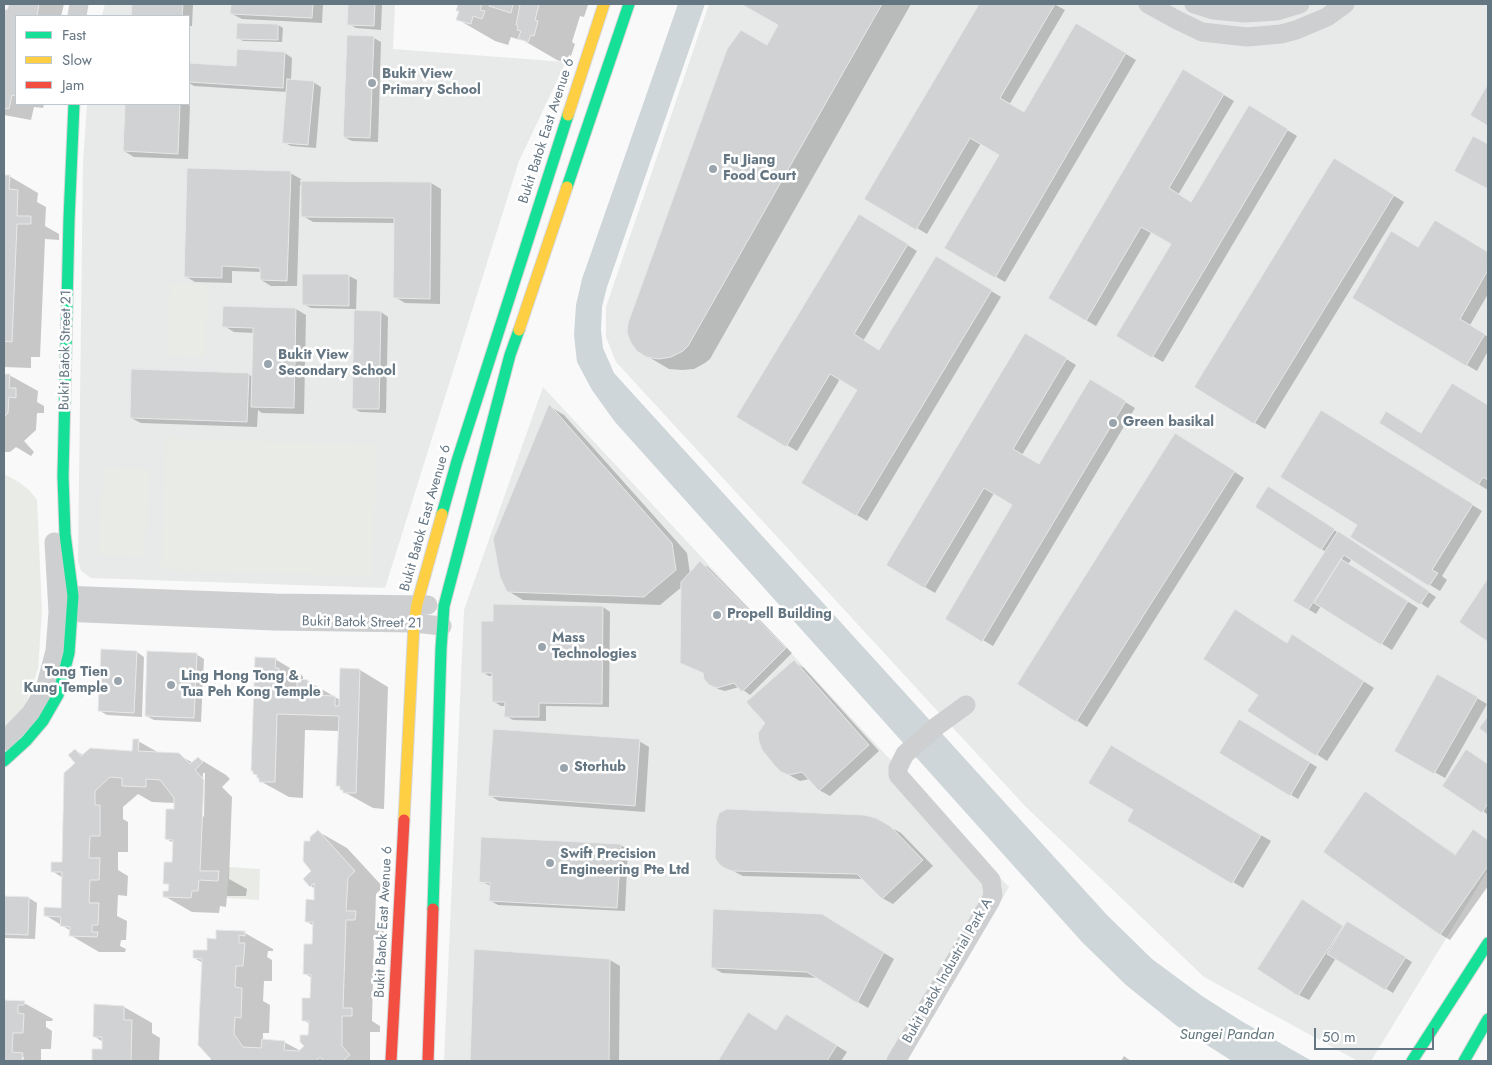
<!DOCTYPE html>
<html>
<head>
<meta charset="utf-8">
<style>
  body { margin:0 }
  #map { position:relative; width:1492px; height:1065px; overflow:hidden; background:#f9f9f9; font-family:Jost,sans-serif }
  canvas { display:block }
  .frame { position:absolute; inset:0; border:5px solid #657683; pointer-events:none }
  .legend { position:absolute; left:15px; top:15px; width:175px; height:90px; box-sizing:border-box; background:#fff; border:1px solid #c1c8cd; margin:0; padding:6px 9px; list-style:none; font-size:15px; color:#657683 }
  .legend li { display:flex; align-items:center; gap:10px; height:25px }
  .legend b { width:25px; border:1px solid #c1c8cd }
  .scale { position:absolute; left:1314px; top:1028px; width:120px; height:22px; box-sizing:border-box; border:2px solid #657683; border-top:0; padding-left:6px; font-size:15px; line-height:18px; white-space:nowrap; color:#657683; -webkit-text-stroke:4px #fff; paint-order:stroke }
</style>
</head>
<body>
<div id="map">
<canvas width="1492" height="1065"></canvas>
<div class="frame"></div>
<ul class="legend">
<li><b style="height:6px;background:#16e098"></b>Fast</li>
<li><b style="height:6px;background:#ffcf43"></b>Slow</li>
<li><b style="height:6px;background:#f24e42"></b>Jam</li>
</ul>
<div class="scale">50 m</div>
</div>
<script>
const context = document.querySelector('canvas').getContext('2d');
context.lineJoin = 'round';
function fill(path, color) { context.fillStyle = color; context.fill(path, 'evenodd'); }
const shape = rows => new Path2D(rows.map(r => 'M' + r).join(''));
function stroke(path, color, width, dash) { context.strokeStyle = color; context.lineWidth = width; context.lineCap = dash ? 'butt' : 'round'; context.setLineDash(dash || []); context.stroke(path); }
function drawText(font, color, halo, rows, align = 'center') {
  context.font = font + ' Jost,sans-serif'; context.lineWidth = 5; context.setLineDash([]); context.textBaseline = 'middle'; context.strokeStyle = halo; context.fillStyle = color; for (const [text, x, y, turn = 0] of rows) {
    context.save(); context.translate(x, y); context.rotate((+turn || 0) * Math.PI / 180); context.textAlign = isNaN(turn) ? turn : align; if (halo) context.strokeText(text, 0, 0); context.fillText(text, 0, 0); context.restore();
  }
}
fill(shape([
  [105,4,395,4,393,49,566,62,519,161,385,588,91,578,81,571,78,561,83,163,87,104,189,104,189,16,102,16],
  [709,4,1488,4,1488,870,1371,1061,1358,1061,1204,977,1025,806,616,362,606,337,606,307],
  [543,387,1009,887,907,1061,444,1061,464,610]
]), '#e8e9e9');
fill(shape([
  [170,283,208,285,205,357,167,355],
  [166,438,377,445,372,577,161,569],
  [104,467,150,470,144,557,98,554],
  [4,474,19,482,30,491,37,500,42,611,38,669,21,717,4,743],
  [229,867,260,869,259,900,227,898]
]), '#e8ebe6');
fill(shape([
  [678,4,705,4,607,287,602,307,601,330,603,348,614,373,1107,915,1152,959,1202,996,1243,1022,1312,1061,1232,1061,1177,1026,1126,985,1082,942,615,422,592,390,577,362,574,335,576,305,582,279]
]), '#ced6d9');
fill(shape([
  [10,4,64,4,61,16,16,16,16,104,44,104,43,108,34,107,31,120,4,115,4,10,8,11],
  [133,4,193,4,192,26,189,26,189,16,133,16],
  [232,4,323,4,322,23,242,19,232,14],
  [350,4,382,4,381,30,356,28,349,24],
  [459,4,586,4,588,5,584,17,580,16,572,42,575,44,571,56,569,55,566,63,557,60,521,39,520,40,511,37,508,45,495,41,457,19,460,12,457,10],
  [744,4,911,4,710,359,705,363,694,369,682,370,669,369,637,350,768,47,779,24],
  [980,4,1054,4,1065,10,1009,105,1025,114,1077,25,1136,60,1005,282,946,247,1000,154,981,143,927,234,866,198],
  [278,25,283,28,282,42,243,41,238,38],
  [374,38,381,42,378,142,352,141,344,137],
  [189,46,190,47,189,64,237,67,285,53,292,58,291,80,313,82,321,87,316,148,291,146,283,142,287,92,194,86,189,83],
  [1184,71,1234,101,1178,195,1192,204,1249,107,1297,136,1163,362,1118,336,1172,243,1152,231,1096,326,1049,298],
  [126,104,187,104,190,106,188,159,134,157,124,151],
  [1345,165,1404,202,1265,429,1196,387],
  [290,173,301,179,300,182,431,183,441,189,440,304,405,303,395,297,395,223,313,222,303,216,303,185,300,185,297,286,271,286,261,280,261,272,232,271,232,283,195,282,185,276],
  [4,176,9,176,38,193,37,202,46,207,45,226,59,234,59,240,45,239,40,357,31,357,31,368,4,367],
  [859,215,917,251,863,341,880,351,936,257,1001,297,867,521,802,482,858,389,840,379,797,451,738,416],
  [1435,222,1488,253,1488,294,1470,325,1488,337,1488,351,1477,371,1353,298,1419,249],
  [349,276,357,280,356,311,381,312,388,317,386,413,360,412,353,408,356,309,311,308,303,304],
  [296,309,306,315,304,414,262,413,258,410,257,427,141,423,131,418,248,374,253,377,254,333,234,332,224,326],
  [1026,334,1076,365,1022,455,1040,466,1090,381,1135,408,993,646,946,618,1014,505,994,493,935,593,888,565],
  [4,375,9,375,38,391,37,402,44,406,44,413,37,413,36,430,24,441,34,452,31,456,16,447,10,452,4,452],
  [1463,390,1488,406,1488,490,1478,484,1422,434],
  [549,406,564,415,687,553,690,574,700,563,708,567,792,653,750,695,739,687,725,691,718,689,710,684,704,673,681,662,683,586,660,605,523,600,508,591],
  [1332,418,1482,511,1442,576,1447,580,1440,591,1352,537,1359,525],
  [1186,441,1244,478,1087,727,1019,683],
  [1276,492,1436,597,1428,608,1352,559,1348,564,1418,608,1392,650,1321,606,1316,614,1308,609,1326,552,1257,507],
  [1488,580,1488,641,1460,622],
  [603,607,610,612,609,707,546,706,546,721,513,720,506,716,506,706,501,706,493,701,493,676,489,676,482,672,494,622],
  [1303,642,1374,688,1327,761,1249,710,1288,644],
  [137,652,144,657,142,717,107,715,100,711],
  [196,654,204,659,201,722,154,720,146,716],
  [275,659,303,676,303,681,308,681,340,700,360,670,388,687,384,809,373,808,344,792,338,785,339,731,305,730,303,798,289,797,260,781,258,776,254,774],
  [794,662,804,668,879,751,830,796,819,790,809,779,800,781,782,771,766,723],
  [1438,675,1487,704,1445,778,1395,750],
  [1240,721,1317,767,1298,799,1221,753],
  [138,741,161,754,179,755,193,763,198,758,226,775,230,779,222,787,232,797,229,879,247,889,246,896,227,896,226,907,220,906,219,913,192,912,164,896,170,893,170,886,165,883,173,863,174,843,166,839,175,811,175,803,152,802,138,794,123,807,123,819,128,822,128,852,118,852,118,870,128,876,127,896,118,895,117,916,127,921,126,940,121,940,120,946,126,949,125,952,99,952,70,935,71,931,45,915,63,909,63,878,52,871,63,863,76,763,75,750,84,756,134,752],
  [203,773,205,773,204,817,201,814],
  [639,741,649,747,645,812,499,801,489,795],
  [1111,747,1271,841,1243,888,1128,820,1135,809],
  [1474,755,1488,765,1488,815,1483,811],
  [1366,793,1456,855,1483,837,1488,840,1488,886,1450,940,1440,934],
  [875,819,901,833,933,866,893,904,882,898,864,879,743,876,725,867],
  [319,832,347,848,383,887,376,894,375,924,384,929,383,936,374,935,372,1021,380,1026,380,1032,370,1032,370,1061,211,1061,213,1059,203,963,194,958,208,952,217,940,245,933,273,949,273,951,268,951,267,957,272,960,272,981,264,981,263,1001,270,1005,269,1033,263,1033,263,1041,284,1042,301,1051,306,1046,309,1036,310,1024,303,1020,311,999,312,978,305,974,314,945,314,926,306,921,315,901,315,889,311,886,313,871,312,843],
  [620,845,628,849,625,911,498,905,491,901,491,886,480,881],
  [4,897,29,898,37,903,35,939,4,938],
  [1313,907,1345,927,1348,923,1412,962,1393,993,1336,958,1309,1000,1299,995],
  [833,922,894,959,868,1008,818,978,722,973,712,967],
  [475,951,610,960,620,966,619,1061,471,1061],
  [4,1002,24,1003,53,1019,52,1021,46,1021,46,1027,52,1031,51,1049,41,1049,41,1061,23,1061,24,1057,21,1057,21,1061,4,1061],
  [124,1007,152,1023,152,1033,160,1038,159,1061,93,1061,94,1050,103,1050,103,1042,94,1036],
  [748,1014,777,1031,797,1021,847,1052,841,1061,720,1061],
  [1124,1056,1128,1059,1132,1061,1121,1061]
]), '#0003');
const building = shape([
  [9,4,39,4,37,16,16,16,16,96,12,95,9,109,4,108,4,9,7,10,9,4],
  [132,4,183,4,182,16,131,16,132,4],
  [231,4,313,4,312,18,230,14,231,4],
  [348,4,375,4,374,26,347,25,348,4],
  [458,4,482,4,480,10,485,11,482,19,473,16,471,24,456,20,459,11,456,11,458,4],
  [490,4,513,4,511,13,489,6,490,4],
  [516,4,539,4,535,20,538,21,534,36,531,35,528,42,518,39,521,31,517,30,518,26,516,25,520,5,516,4],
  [741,4,882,4,688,346,683,351,671,357,659,359,646,357,637,351,631,343,627,333,628,323,727,49,741,30,767,45,778,25,741,4],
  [979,4,1055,4,1000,98,1024,112,1076,23,1126,53,995,278,944,248,999,155,970,138,916,230,864,199,979,4],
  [237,23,278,24,278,40,236,39,237,23],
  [347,35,374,36,370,138,343,137,347,35],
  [237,49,285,52,283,88,189,82,189,63,236,66,237,49],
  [1183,69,1224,94,1169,188,1191,202,1249,105,1288,129,1152,358,1116,336,1171,244,1141,227,1086,321,1048,298,1183,69],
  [287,79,314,81,308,145,282,143,287,79],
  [1488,84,1488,126,1470,115,1488,84],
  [125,104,180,104,178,154,123,151,125,104],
  [1473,136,1488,144,1488,189,1454,171,1473,136],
  [1334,158,1394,195,1254,424,1194,387,1334,158],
  [187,168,291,171,287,281,260,280,260,268,222,266,222,278,184,277,187,168],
  [4,175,10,175,9,189,18,190,17,216,31,216,31,224,17,224,12,342,4,341,4,175],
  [301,181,431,182,430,299,393,298,394,218,301,217,301,181],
  [859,214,908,244,854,334,879,350,936,256,992,290,856,516,801,483,857,390,830,374,786,447,736,417,859,214],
  [1435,220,1488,252,1488,270,1460,319,1485,334,1466,366,1352,298,1391,231,1418,247,1435,220],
  [302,274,349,274,349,306,302,305,302,274],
  [223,306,296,308,294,408,251,407,253,328,222,327,223,306],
  [354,310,381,311,379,409,352,409,354,310],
  [1025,333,1067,358,1013,449,1039,464,1090,379,1126,401,982,642,945,619,1012,505,984,488,924,588,886,565,1025,333],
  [131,369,249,373,247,422,130,418,131,369],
  [4,374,10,374,9,388,16,388,16,398,9,397,8,413,4,417,4,374],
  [1452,383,1488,405,1488,480,1483,477,1478,485,1379,423,1386,411,1421,433,1452,383],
  [549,404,672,543,676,570,644,597,507,592,500,577,493,539,549,404],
  [1321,410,1473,504,1432,570,1438,573,1429,586,1350,537,1357,525,1280,477,1321,410],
  [1175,433,1235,471,1076,722,1017,684,1175,433],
  [1268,486,1335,529,1321,550,1255,507,1268,486],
  [1338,531,1429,591,1420,605,1344,555,1308,610,1293,601,1338,531],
  [1341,559,1408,601,1381,645,1314,603,1341,559],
  [700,561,786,648,742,692,734,683,717,688,709,685,704,679,703,673,680,663,681,582,700,561],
  [1488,578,1488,642,1459,622,1488,578],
  [493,604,603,606,602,704,539,703,539,717,504,717,505,702,492,702,492,673,481,673,481,621,493,621,493,604],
  [1235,609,1287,643,1292,634,1364,681,1316,756,1247,711,1258,695,1203,659,1235,609],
  [101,649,137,651,134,713,98,711,101,649],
  [147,651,197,653,194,718,145,716,147,651],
  [255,657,276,658,275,668,279,668,279,688,297,689,297,679,308,680,308,695,335,696,335,706,339,706,340,668,360,669,356,793,343,793,343,790,340,790,340,786,336,786,339,716,277,714,275,782,259,782,259,778,257,778,257,775,253,774,253,771,251,771,255,657],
  [794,660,869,745,819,791,802,772,789,775,781,772,775,766,762,750,759,742,758,733,765,723,746,702,794,660],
  [1437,674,1478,697,1434,774,1394,751,1437,674],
  [1488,716,1488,735,1479,728,1488,716],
  [1239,719,1310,762,1290,796,1219,753,1239,719],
  [493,729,640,739,635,806,488,796,493,729],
  [133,739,139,739,138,751,179,753,190,764,198,757,203,762,195,770,204,780,200,871,219,871,218,881,199,880,198,891,192,891,191,898,163,897,163,891,168,891,169,884,163,884,164,862,172,862,173,840,165,839,166,809,174,809,174,798,160,780,146,779,146,787,122,786,122,778,110,777,95,791,95,805,100,805,100,836,90,836,89,858,100,858,99,880,90,880,89,903,99,903,98,925,92,925,92,932,98,932,97,937,69,936,70,927,60,926,61,917,44,916,44,907,61,908,62,872,51,872,51,862,62,862,64,773,75,763,68,755,75,749,81,756,90,748,132,751,133,739],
  [1111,745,1261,835,1232,884,1127,821,1133,810,1088,783,1111,745],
  [1466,749,1488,764,1488,803,1482,813,1442,786,1466,749],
  [1365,791,1455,855,1473,829,1488,840,1488,866,1440,935,1323,852,1365,791],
  [727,809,864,815,876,818,890,826,923,860,882,899,857,874,732,871,724,868,719,864,715,858,716,823,719,813,727,809],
  [318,830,355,871,348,878,346,911,356,911,355,920,346,920,343,1008,352,1008,352,1016,342,1016,342,1046,350,1055,343,1061,324,1061,320,1057,316,1061,209,1061,211,1059,198,1045,202,959,193,958,193,950,207,950,207,938,216,939,216,930,245,931,245,936,239,935,239,943,245,943,243,966,236,966,235,987,242,988,241,1018,235,1017,234,1034,243,1047,261,1048,262,1039,285,1041,284,1050,299,1051,304,1046,300,1042,300,1035,308,1035,309,1021,302,1021,302,998,310,998,311,975,303,974,304,944,312,944,313,922,305,922,306,899,314,900,314,883,310,887,303,879,311,871,303,861,304,841,310,841,310,837,318,830],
  [481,837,621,844,617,908,489,901,490,883,479,882,481,837],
  [4,896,29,897,28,935,4,934,4,896],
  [1302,899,1343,926,1298,996,1257,969,1302,899],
  [713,909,822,914,884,952,857,1003,807,972,711,968,713,909],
  [1347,921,1406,957,1385,990,1327,954,1347,921],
  [474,949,610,959,609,1061,470,1061,474,949],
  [4,1000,25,1001,24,1005,18,1005,18,1013,24,1014,23,1033,13,1033,12,1052,23,1053,22,1061,4,1061,4,1000],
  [94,1004,124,1006,124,1020,132,1020,131,1061,92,1061,92,1049,102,1049,102,1037,93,1037,94,1004],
  [748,1012,776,1030,786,1014,837,1045,827,1061,718,1061,748,1012]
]);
fill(building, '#d0d2d3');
stroke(building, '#e8e8e8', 1);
const fast = shape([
  [567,187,629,4],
  [442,514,457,461,568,115],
  [4,761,26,741,43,721,58,695,69,653,73,596,65,534,63,476,69,220,74,104],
  [433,909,441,649,444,606,510,355,519,330],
  [1412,1061,1488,943],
  [1464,1061,1488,1019]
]);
const slow = shape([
  [568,115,604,4],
  [519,330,567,187],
  [404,820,414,623,417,604,442,514]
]);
const jam = shape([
  [391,1061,404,820],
  [428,1061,433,909]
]);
stroke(fast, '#d5d6d7', 13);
stroke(slow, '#d5d6d7', 13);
stroke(jam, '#d5d6d7', 13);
stroke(shape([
  [1148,4,1177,20,1202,32,1247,37,1281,34,1296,30,1327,17,1345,4],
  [1194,4,1213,10,1245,13,1277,11,1300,4],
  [77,16,79,4],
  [61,595,275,603,428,605],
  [61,612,274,621,414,623,442,626],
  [4,741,31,713,45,689,55,651,58,612,54,542],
  [896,1061,990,902,993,895,991,880,898,775,898,768,905,754,937,726,966,705]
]), '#cecfd0', 19);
stroke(fast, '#16e098', 11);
stroke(slow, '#ffcf43', 11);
stroke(jam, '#f24e42', 11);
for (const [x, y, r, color] of [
  [372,83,5,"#99a4ac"],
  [713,169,5,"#99a4ac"],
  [268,364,5,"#99a4ac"],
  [1113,423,5,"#99a4ac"],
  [717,615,5,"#99a4ac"],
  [542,647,5,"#99a4ac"],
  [118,681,5,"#99a4ac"],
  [171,685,5,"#99a4ac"],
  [564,768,5,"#99a4ac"],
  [550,863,5,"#99a4ac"]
]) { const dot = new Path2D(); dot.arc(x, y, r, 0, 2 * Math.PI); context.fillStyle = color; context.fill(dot); stroke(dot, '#fff', 2); }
drawText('bold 14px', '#657683', '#fff', [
  ["Bukit View",382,75],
  ["Primary School",382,91],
  ["Fu Jiang",723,161],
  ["Food Court",723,177],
  ["Bukit View",278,356],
  ["Secondary School",278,372],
  ["Green basikal",1123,423],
  ["Propell Building",727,615],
  ["Mass",552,639],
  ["Technologies",552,655],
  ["Tong Tien",108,673,"right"],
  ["Kung Temple",108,689,"right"],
  ["Ling Hong Tong &",181,677],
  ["Tua Peh Kong Temple",181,693],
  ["Storhub",574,768],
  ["Swift Precision",560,855],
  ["Engineering Pte Ltd",560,871]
], 'left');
drawText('14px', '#657683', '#fff', [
  ["Bukit Batok East Avenue 6",547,131,-72],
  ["Bukit Batok Street 21",66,350,-89],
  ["Bukit Batok East Avenue 6",426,518,-74],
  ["Bukit Batok Street 21",362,623,1],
  ["Bukit Batok East Avenue 6",384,922,-87],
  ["Bukit Batok Industrial Park A",948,971,-60]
]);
drawText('italic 15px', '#60757c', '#fff', [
  ["Sungei Pandan",1227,1035]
]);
</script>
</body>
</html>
